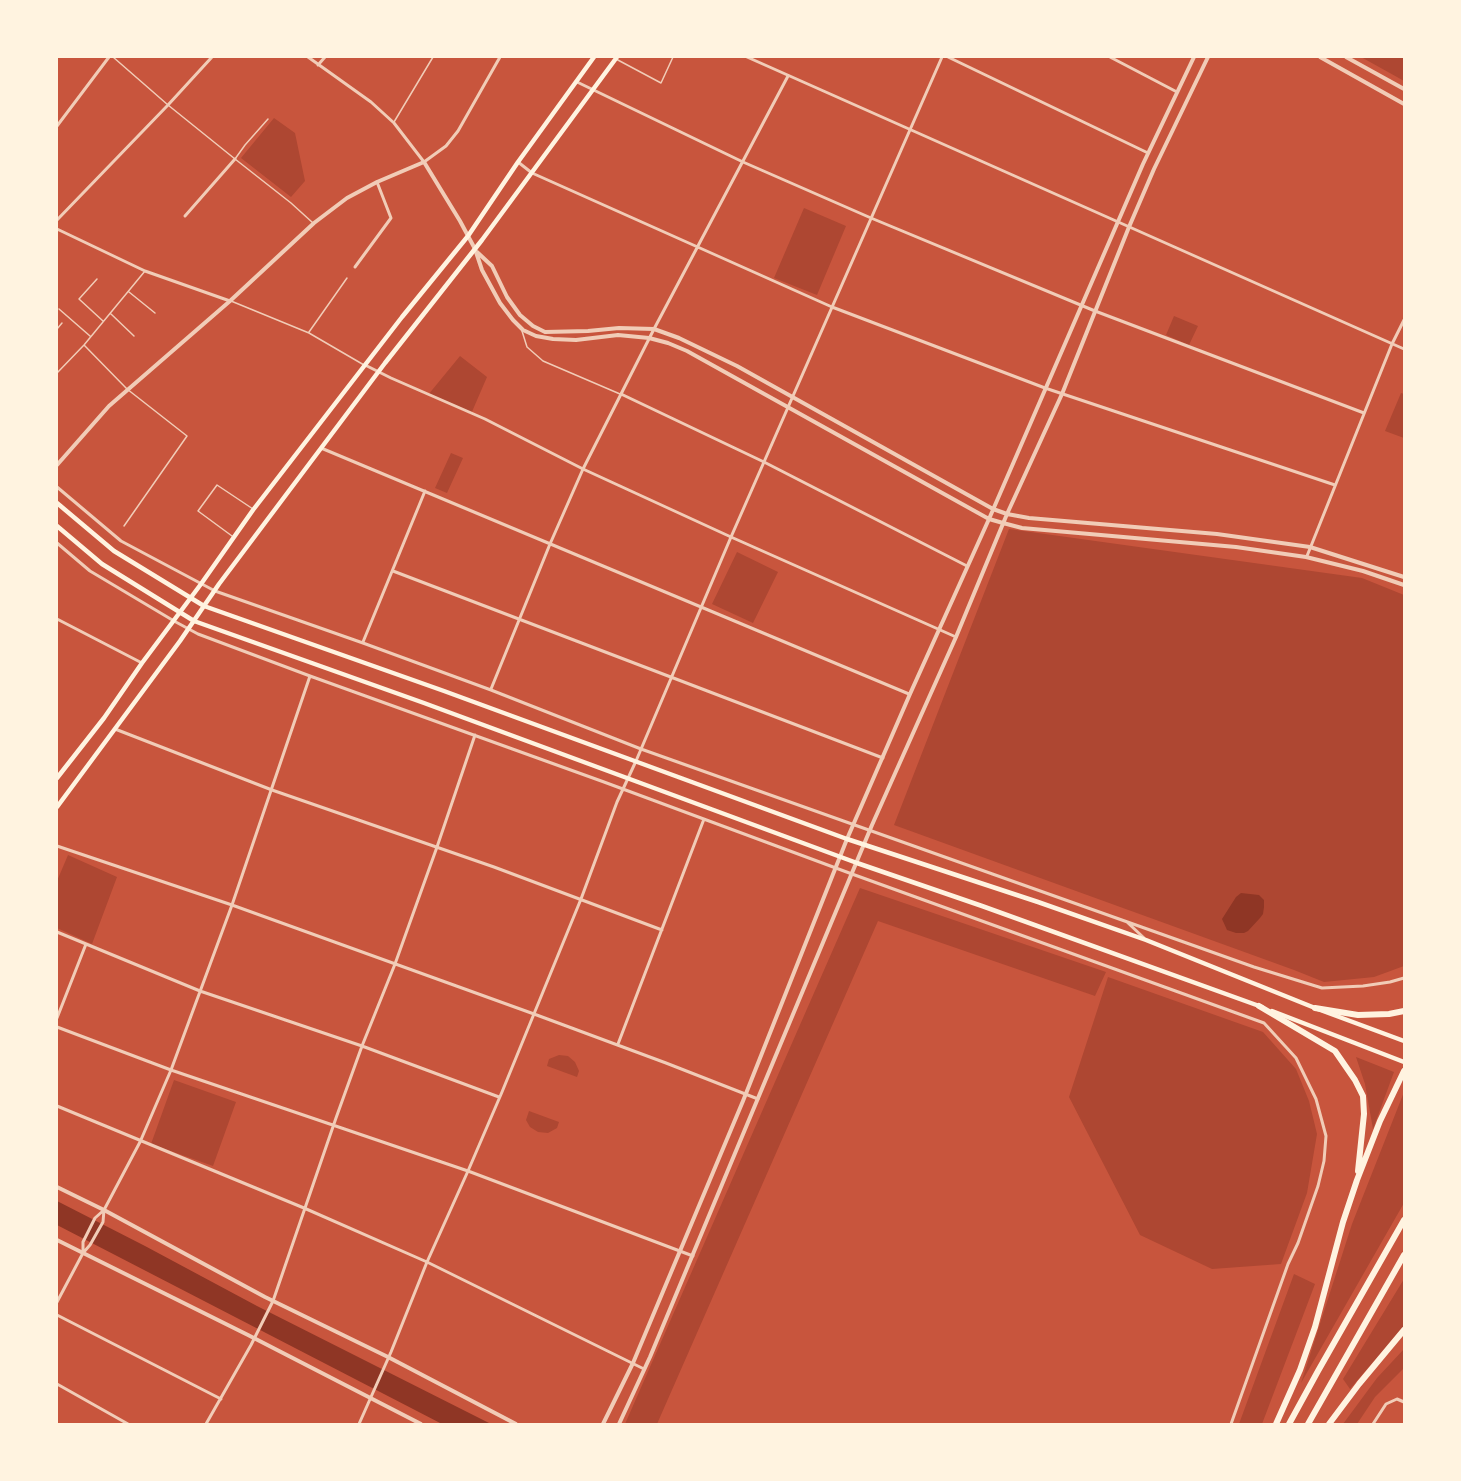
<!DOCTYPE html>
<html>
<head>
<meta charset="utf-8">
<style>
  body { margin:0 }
  #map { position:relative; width:1461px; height:1481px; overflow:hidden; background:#c8553d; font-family:Inter,sans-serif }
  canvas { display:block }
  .frame { position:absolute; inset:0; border:58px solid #fff3e0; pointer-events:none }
</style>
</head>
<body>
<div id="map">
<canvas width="1461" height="1481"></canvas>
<div class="frame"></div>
</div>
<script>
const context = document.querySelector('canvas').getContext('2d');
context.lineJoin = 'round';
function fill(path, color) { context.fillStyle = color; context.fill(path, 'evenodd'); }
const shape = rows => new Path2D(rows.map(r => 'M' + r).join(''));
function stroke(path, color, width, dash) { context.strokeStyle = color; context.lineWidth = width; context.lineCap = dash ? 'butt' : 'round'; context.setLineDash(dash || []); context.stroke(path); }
fill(shape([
  [1361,57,1404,57,1404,81,1397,77],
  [274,118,295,133,305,181,291,197,241,158],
  [804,208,846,226,817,295,774,278],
  [1174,316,1198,326,1189,345,1166,335],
  [460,356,487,377,471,414,428,395],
  [1401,393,1404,394,1404,438,1385,431],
  [451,453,463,458,447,493,435,488],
  [1009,529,1362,578,1404,595,1404,966,1374,977,1324,982,1294,970,894,825],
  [737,552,778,572,753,623,712,604],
  [68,855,117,877,92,944,57,928,57,881],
  [860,888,1106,972,1095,996,878,921,657,1424,625,1424],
  [1108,977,1263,1032,1296,1069,1309,1101,1317,1134,1307,1193,1281,1264,1212,1269,1140,1235,1069,1097],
  [559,1055,568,1056,575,1062,579,1071,577,1077,547,1066,549,1059],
  [1356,1057,1394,1072,1373,1129,1365,1084],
  [174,1080,236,1102,213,1166,151,1144],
  [1404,1092,1404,1203,1301,1383,1352,1224],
  [529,1111,559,1122,557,1128,548,1133,538,1132,530,1127,526,1120],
  [1294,1274,1315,1284,1262,1424,1239,1424],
  [1404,1279,1404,1326,1350,1389,1343,1379],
  [1404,1349,1404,1368,1375,1397,1357,1424,1343,1424,1377,1378]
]), '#ae4732');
fill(shape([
  [1241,893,1259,895,1264,900,1264,907,1263,914,1260,918,1248,931,1244,933,1236,933,1227,930,1222,919,1236,897],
  [57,1201,145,1246,257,1306,491,1424,442,1424,57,1225]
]), '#8f3625');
stroke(shape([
  [113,57,168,105,235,159,291,203,313,223],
  [616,59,661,83,673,57],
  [394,122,433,57],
  [235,159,245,145,268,119],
  [97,279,79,299,103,321],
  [129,292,155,313],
  [231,301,309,333,364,365],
  [59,309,90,336],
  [111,314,134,336],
  [57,329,62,323],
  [522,331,527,347,543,361,620,394],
  [309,332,347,278],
  [84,345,127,389,187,436,124,526],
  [57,373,84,345,145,271],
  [232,536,198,511,217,485,253,509]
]), '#f1ccb7', 1.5);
stroke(shape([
  [308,57,371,102,394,123,424,162,446,146,458,131,500,57],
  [747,57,1404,349],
  [948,57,1148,153],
  [1110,57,1177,92],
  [318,65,325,57],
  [577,82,743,162,871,218,1095,311,1364,413],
  [57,126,109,57],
  [518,162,532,173,832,307,1045,388,1335,485],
  [185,216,235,159],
  [57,220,168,105,212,57],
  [57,229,145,271,230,301],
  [355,267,391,218,377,182],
  [365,365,391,378,485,419,583,469,731,537,956,637],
  [621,394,764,462,967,566],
  [321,448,909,694],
  [57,487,121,541,215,591,363,643,491,690,641,749,1254,967,1322,988,1363,986,1390,982,1404,978],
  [57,543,90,571,174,621,198,634,310,676,604,782,852,874,1264,1023,1296,1058,1316,1099,1326,1136,1324,1161,1318,1186,1298,1243,1288,1264,1231,1424],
  [1307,556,1392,344,1404,320],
  [393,571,883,758],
  [57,619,142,663],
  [363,642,425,491],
  [491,689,550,544,583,469,654,329,788,76],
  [115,729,272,790,494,867,662,930],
  [57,846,232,905,534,1014,666,1063,758,1099],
  [1127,922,1144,938],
  [57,932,200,991,362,1046,499,1097],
  [57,1018,86,944],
  [57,1027,171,1070,468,1171,693,1256],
  [618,1044,704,819],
  [57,1106,304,1208,427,1262,644,1369],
  [83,1253,83,1242,95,1218,104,1210,140,1142,171,1070,232,905,310,676],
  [57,1302,83,1253,90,1245,103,1222,104,1210],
  [57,1315,221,1399],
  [57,1384,128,1424],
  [206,1424,251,1345,273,1301,336,1118,362,1046,395,964,437,847,475,735],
  [359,1424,391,1352,427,1262,468,1171,502,1092,581,899,617,802,636,761,731,537,942,57],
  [1373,1424,1386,1404,1397,1399,1404,1402]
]), '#f1ccb7', 3);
stroke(shape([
  [1320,57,1404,104],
  [1346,57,1404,89],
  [477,252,492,266,507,297,520,315,533,326,545,332,588,331,619,328,654,329,679,338,737,366,993,509,1007,514,1029,518,1217,534,1310,547,1404,577],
  [57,465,109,406,230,301,314,223,347,198,377,182,424,162,460,221,475,249,482,270,500,303,513,320,523,330,536,336,553,339,576,340,618,335,649,338,668,343,687,351,989,519,1003,523,1022,528,1236,547,1306,557,1363,571,1404,585],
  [57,1187,104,1210,265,1297,388,1357,516,1424],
  [57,1240,248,1335,421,1424],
  [603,1424,633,1363,680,1251,743,1101,847,839,910,694,989,519,1143,164,1194,57],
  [619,1424,650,1357,872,825,956,637,1007,514,1062,394,1129,227,1154,169,1208,57]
]), '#f1ccb7', 4);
stroke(shape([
  [57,503,114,551,204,606,444,691,847,839,1038,902,1146,940,1315,1008,1404,1041],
  [57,526,102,564,194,621,424,703,857,863,982,906,1262,1007],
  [57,778,104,718,142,663,201,584,253,510,402,317,468,236,518,162,594,57],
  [57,807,180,641,219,584,385,363,482,240,617,57],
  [1272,1011,1404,1062]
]), '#fff3e0', 4.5);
stroke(shape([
  [1259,1006,1335,1051,1355,1080,1363,1096,1364,1114,1358,1171],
  [1315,1008,1358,1015,1389,1014,1404,1011],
  [1276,1424,1300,1370,1315,1327,1343,1222,1357,1180,1380,1121,1404,1071],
  [1289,1424,1318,1371,1404,1220],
  [1308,1424,1404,1255],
  [1329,1424,1359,1384,1404,1330]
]), '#fff3e0', 6);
</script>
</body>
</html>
